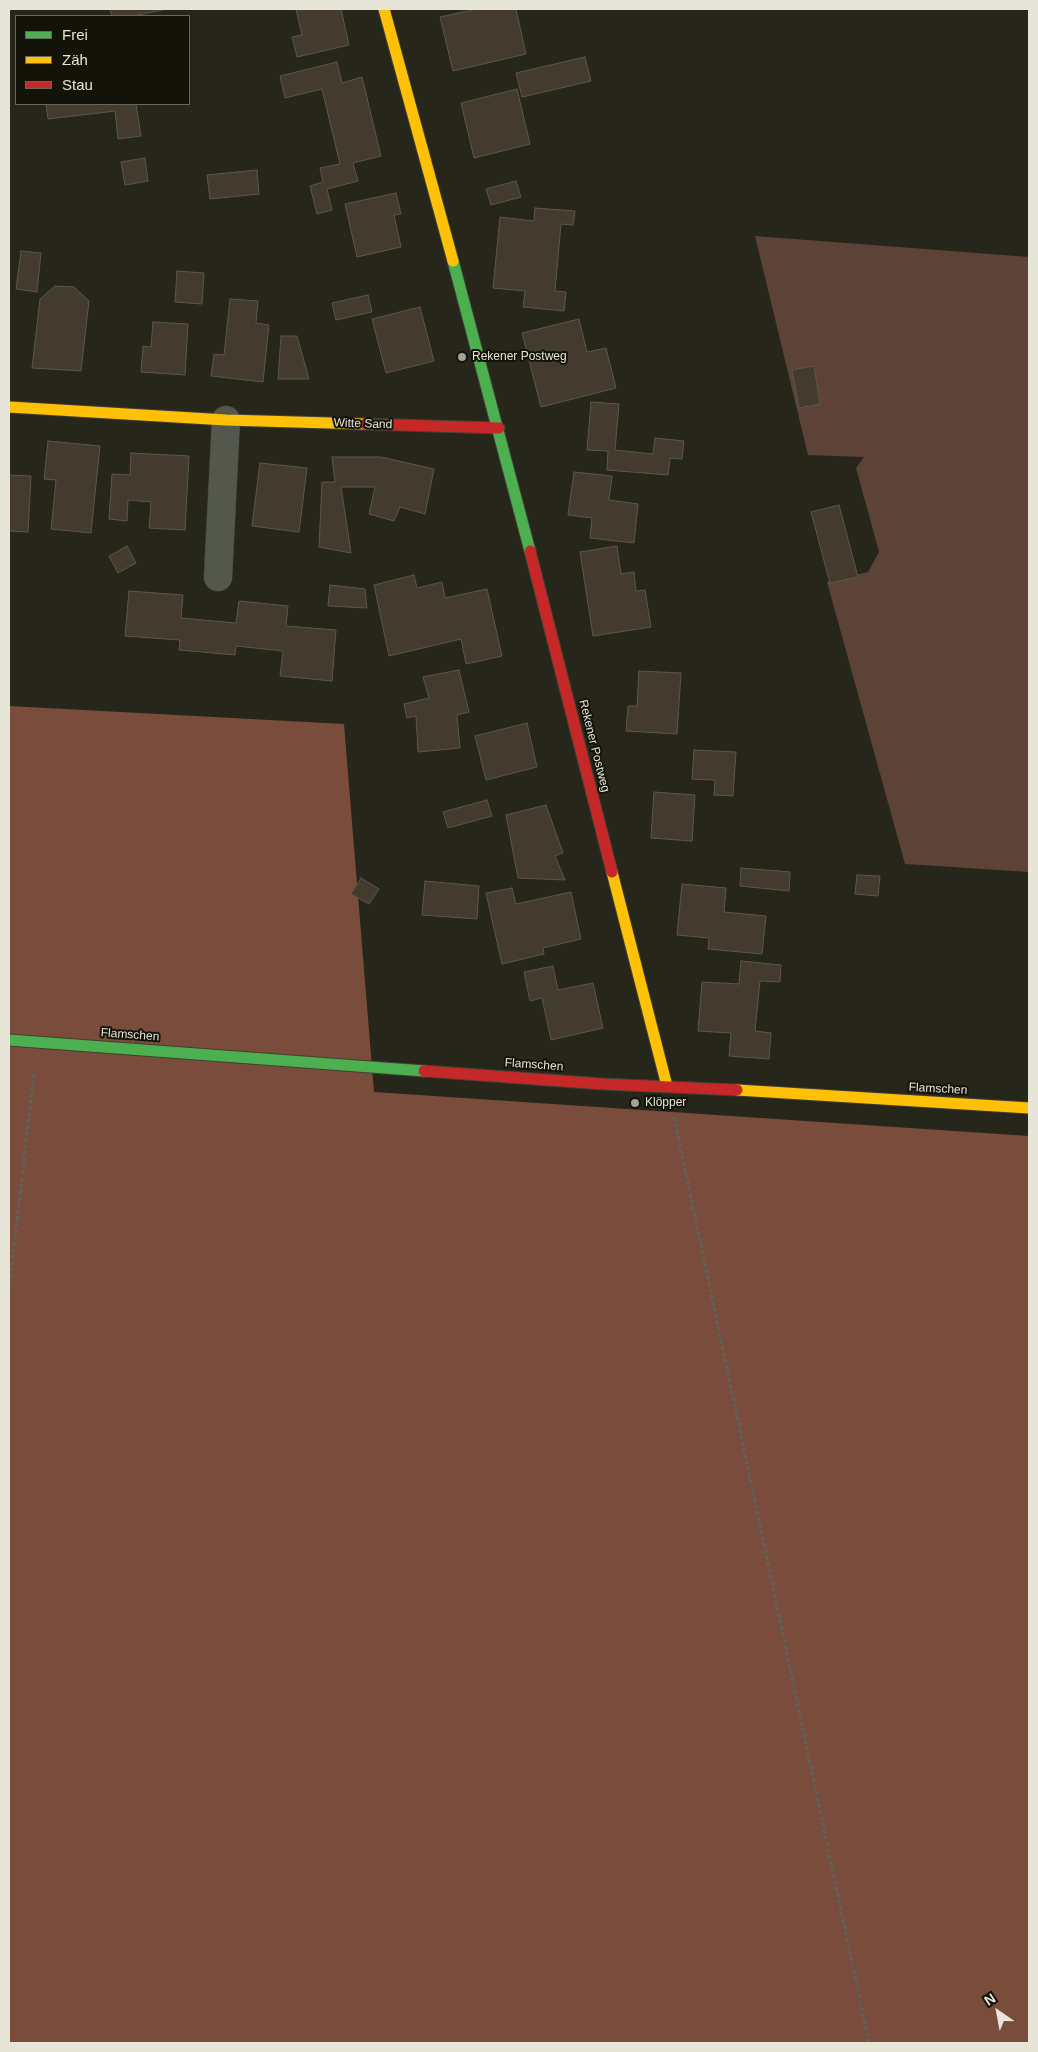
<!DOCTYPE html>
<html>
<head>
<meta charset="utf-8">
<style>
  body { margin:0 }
  #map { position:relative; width:1038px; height:2052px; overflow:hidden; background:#27261b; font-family:Helvetica,sans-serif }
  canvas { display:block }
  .frame { position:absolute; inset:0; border:10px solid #e7e5d8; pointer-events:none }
  .legend { position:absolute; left:15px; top:15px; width:175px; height:90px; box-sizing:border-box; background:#14130a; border:1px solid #68675c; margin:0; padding:6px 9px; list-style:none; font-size:15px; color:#e7e5d8 }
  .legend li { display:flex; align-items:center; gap:10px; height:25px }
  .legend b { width:25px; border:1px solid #68675c }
  .north { position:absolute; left:973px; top:1987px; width:50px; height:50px; -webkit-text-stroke:4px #14130a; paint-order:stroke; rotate:327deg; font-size:14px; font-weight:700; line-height:20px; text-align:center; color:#e7e5d8 }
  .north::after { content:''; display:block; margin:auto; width:18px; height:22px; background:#e7e5d8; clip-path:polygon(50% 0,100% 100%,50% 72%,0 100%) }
</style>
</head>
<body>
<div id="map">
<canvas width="1038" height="2052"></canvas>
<div class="frame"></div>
<ul class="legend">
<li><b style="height:6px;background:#4caf50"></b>Frei</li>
<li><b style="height:6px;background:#ffc107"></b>Zäh</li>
<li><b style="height:6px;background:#c62828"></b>Stau</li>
</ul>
<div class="north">N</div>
</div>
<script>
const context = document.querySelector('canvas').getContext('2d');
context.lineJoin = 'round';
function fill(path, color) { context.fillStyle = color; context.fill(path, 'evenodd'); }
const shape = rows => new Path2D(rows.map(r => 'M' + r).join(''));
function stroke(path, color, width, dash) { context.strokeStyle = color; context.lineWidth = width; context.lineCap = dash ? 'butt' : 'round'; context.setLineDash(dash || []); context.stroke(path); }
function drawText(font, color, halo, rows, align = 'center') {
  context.font = font + ' Helvetica,sans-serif'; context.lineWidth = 4; context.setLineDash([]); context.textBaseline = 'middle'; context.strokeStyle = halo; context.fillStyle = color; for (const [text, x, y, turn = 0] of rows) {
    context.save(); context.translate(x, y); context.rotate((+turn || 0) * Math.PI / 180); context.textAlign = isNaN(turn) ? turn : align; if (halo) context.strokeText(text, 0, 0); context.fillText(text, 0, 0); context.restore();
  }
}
fill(shape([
  [755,236,1029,257,1029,872,905,864,827,582,868,572,879,552,856,468,864,457,808,455]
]), '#5d4237');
fill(shape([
  [9,706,344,724,374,1092,1029,1136,1029,2043,9,2043]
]), '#7a4c3b');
const building = shape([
  [110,9,167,9,133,16,112,16,110,9],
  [296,9,341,9,349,45,297,57,292,37,302,35,296,9],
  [477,9,516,9,526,54,453,71,440,17,477,9],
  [585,57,591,81,522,97,516,73,585,57],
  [337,62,342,83,362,77,381,156,353,163,358,181,327,189,332,210,317,214,310,186,323,182,320,168,340,164,322,89,285,98,280,76,337,62],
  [517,89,530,144,474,158,461,103,517,89],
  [46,104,136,104,141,136,118,139,115,111,48,119,46,104],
  [145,158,148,181,125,185,121,162,145,158],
  [257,170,259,194,210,199,207,175,257,170],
  [516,181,521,197,491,205,486,189,516,181],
  [396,193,401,214,394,215,401,247,357,257,345,204,396,193],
  [535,208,575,211,573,225,561,224,555,291,566,292,564,311,523,307,525,291,493,288,500,217,534,221,535,208],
  [21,251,41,253,37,292,16,289,21,251],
  [177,271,204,273,202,304,175,302,177,271],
  [55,286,74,287,89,301,81,371,32,368,40,299,55,286],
  [368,295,372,312,336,320,332,303,368,295],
  [230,299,258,301,256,323,269,325,263,382,211,376,214,354,224,355,230,299],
  [420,307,434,361,386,373,372,319,420,307],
  [579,319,587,352,606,348,616,388,541,407,522,333,579,319],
  [153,322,188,324,185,375,141,372,143,346,151,347,153,322],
  [281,336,297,336,309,379,278,379,281,336],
  [814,366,820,404,799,408,792,370,814,366],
  [591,402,619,404,615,450,653,454,655,438,684,441,682,459,670,458,668,475,607,470,608,451,587,450,591,402],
  [48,441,100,446,91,533,51,529,56,480,44,479,48,441],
  [131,453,189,456,185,530,149,528,151,502,128,500,127,521,109,519,112,474,130,475,131,453],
  [332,457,381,457,434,469,425,514,400,507,394,521,369,514,375,487,341,487,351,553,319,547,322,482,335,482,332,457],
  [260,463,307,468,299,532,252,526,260,463],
  [574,472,612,476,609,500,638,504,634,543,590,538,592,518,568,515,574,472],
  [9,475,31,476,28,532,9,531,9,475],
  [839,505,858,577,830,583,811,512,839,505],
  [127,546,136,563,118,573,109,556,127,546],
  [617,546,621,574,634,572,636,591,645,590,651,627,593,636,580,552,617,546],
  [414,575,417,588,442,582,445,598,487,589,502,656,466,664,461,639,389,656,374,585,414,575],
  [330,585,365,589,367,608,328,606,330,585],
  [129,591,183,595,181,618,236,623,239,601,288,606,286,626,336,630,332,681,280,676,283,651,236,646,235,655,179,650,180,640,125,636,129,591],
  [459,670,469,712,457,715,460,748,418,752,416,716,407,718,404,704,429,698,423,677,459,670],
  [639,671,681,673,677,734,626,731,628,706,637,706,639,671],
  [527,723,537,767,486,780,475,736,527,723],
  [694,750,736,752,733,796,714,795,715,780,692,779,694,750],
  [654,792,695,795,692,841,651,838,654,792],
  [487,800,492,816,448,828,443,812,487,800],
  [546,805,563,853,555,856,565,880,518,878,506,815,546,805],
  [741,868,790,872,789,891,740,886,741,868],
  [857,875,880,876,878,896,855,894,857,875],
  [361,878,379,889,369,904,351,894,361,878],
  [425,881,479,886,477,919,422,915,425,881],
  [682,884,726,888,724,912,766,916,762,954,708,949,709,938,677,935,682,884],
  [512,888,516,904,571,892,581,939,543,948,544,954,502,964,486,893,512,888],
  [741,961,781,965,780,982,760,981,755,1031,771,1033,769,1059,729,1056,731,1033,698,1031,702,982,739,984,741,961],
  [553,966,558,990,593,983,603,1028,551,1040,542,998,530,1001,524,972,553,966]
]);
fill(building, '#433c2e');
stroke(building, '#5b574e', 1);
const street = shape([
  [218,577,226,420]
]);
const fast = shape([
  [453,261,530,551],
  [9,1040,424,1071]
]);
const slow = shape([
  [384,9,453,261],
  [9,407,226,420,365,424],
  [612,872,667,1086],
  [737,1090,1029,1108]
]);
const jam = shape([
  [365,424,499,428],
  [530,551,612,872],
  [424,1071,603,1084,737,1090]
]);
stroke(street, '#414036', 29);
stroke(fast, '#414036', 13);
stroke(slow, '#414036', 13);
stroke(jam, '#414036', 13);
stroke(shape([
  [674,1117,869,2043],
  [9,1291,34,1072]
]), '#5e6257', 3, [4, 2.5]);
stroke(street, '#53574c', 28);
stroke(fast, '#4caf50', 11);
stroke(slow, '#ffc107', 11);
stroke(jam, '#c62828', 11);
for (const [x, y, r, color] of [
  [462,357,5,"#a4a296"],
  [635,1103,5,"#a4a296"]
]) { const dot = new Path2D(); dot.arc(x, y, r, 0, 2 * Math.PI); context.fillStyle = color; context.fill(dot); stroke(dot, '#14130a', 2); }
drawText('12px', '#e7e5d8', '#14130a', [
  ["Rekener Postweg",472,357],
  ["Klöpper",645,1103]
], 'left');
drawText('12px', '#e7e5d8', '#14130a', [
  ["Witte Sand",363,424,2],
  ["Rekener Postweg",594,746,76],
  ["Flamschen",130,1035,4],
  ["Flamschen",534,1065,4],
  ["Flamschen",938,1089,3]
]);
</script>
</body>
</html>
